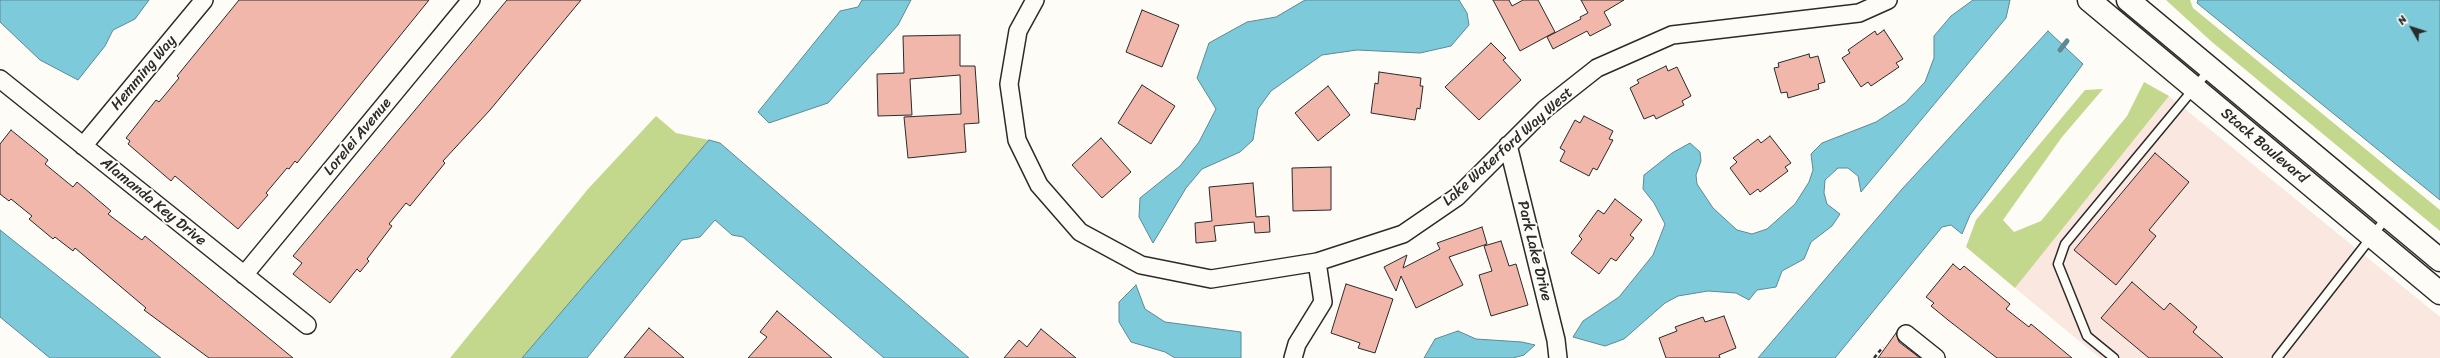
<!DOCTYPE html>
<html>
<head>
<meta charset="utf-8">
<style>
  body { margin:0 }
  #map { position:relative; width:2440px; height:358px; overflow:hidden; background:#fdfcf7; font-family:Sriracha,sans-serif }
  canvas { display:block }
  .north { position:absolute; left:2392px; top:8px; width:40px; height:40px; -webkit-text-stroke:3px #fdfcf7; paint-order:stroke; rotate:309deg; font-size:11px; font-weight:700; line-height:16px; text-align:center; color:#2b2b2b }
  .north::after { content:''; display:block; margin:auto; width:14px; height:18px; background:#2b2b2b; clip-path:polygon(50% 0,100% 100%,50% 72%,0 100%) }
</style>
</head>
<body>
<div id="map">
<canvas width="2440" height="358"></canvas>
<div class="north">N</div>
</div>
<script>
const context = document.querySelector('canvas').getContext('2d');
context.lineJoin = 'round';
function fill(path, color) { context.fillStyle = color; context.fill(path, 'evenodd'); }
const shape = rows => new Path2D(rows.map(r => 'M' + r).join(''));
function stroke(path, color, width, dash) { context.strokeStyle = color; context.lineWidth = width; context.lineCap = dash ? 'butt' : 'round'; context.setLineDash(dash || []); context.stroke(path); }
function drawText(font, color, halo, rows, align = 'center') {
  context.font = font + ' Sriracha,sans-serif'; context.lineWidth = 4; context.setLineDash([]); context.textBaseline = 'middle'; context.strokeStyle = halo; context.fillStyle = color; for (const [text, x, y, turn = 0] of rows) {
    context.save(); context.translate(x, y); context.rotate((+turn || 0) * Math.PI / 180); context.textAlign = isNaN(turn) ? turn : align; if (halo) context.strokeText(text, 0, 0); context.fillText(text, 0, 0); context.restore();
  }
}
fill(shape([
  [2169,96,2440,317,2440,358,2100,358,2015,288]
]), '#f9e7e0');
fill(shape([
  [2166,0,2190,0,2193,8,2440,210,2440,231,2212,42],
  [2144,82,2169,96,2015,288,1966,247,1976,220,2085,90,2103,89,2062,137,2003,220,2014,232,2041,221,2127,116],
  [656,116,676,133,709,140,522,358,450,358,588,189]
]), '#c3d88d');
const water = shape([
  [0,0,149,0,135,19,113,30,105,46,78,80,40,60,0,22,0,0],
  [862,0,911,0,898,25,828,103,769,123,758,112,840,11,858,7,862,0],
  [1305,0,1459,0,1467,13,1469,25,1451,46,1420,53,1357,50,1322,55,1271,91,1258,109,1253,140,1240,152,1202,169,1186,188,1153,243,1139,217,1140,198,1180,166,1199,142,1216,109,1197,78,1209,43,1247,22,1276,17,1305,0],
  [1973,0,2010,0,2006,18,1861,192,1858,176,1848,168,1838,168,1825,180,1824,193,1827,204,1840,214,1832,226,1811,242,1804,259,1782,271,1776,287,1757,290,1749,300,1736,293,1708,291,1678,296,1665,303,1624,339,1605,346,1573,337,1583,321,1619,297,1653,255,1665,224,1654,203,1643,189,1644,175,1672,153,1690,143,1700,152,1701,161,1696,175,1697,184,1713,208,1737,230,1752,234,1767,229,1795,204,1809,182,1813,170,1811,154,1822,143,1876,122,1905,103,1925,82,1934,58,1934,36,1951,16,1973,0],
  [2198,0,2440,0,2440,200,2197,3,2198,0],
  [2048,31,2083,64,1970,215,1962,234,1951,225,1942,227,1835,358,1758,358,1902,189,2048,31],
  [709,140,720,143,969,358,884,358,743,237,732,235,715,220,700,237,682,240,587,358,522,358,709,140],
  [0,230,161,358,50,358,0,317,0,230],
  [1136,285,1145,309,1165,322,1241,332,1241,358,1175,358,1165,352,1131,342,1119,322,1119,302,1136,285],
  [1458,331,1476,339,1522,342,1535,345,1524,355,1513,358,1424,358,1435,339,1458,331]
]);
fill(water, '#7dcadb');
stroke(water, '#5c8a95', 1);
stroke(shape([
  [2060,50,2067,41]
]), '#5c8a95', 5);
const building = shape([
  [239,0,429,0,297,163,295,161,289,169,287,168,266,193,268,195,238,229,175,176,171,181,128,144,130,141,126,138,156,100,159,102,179,78,177,76,239,0],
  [507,0,581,0,490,110,443,161,445,163,410,206,406,203,389,224,392,226,367,259,369,261,360,272,357,269,330,303,293,274,302,263,293,256,507,0],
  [1493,0,1509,0,1512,6,1523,0,1538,0,1555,32,1520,51,1493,0],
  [1581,0,1624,0,1604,12,1611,25,1590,36,1587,31,1553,49,1547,37,1581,19,1580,17,1588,13,1581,0],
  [1142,10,1179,25,1162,67,1126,52,1142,10],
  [1884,30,1903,59,1896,63,1899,67,1871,86,1868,82,1861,87,1842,58,1850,53,1848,50,1875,31,1877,35,1884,30],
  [960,35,960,66,975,66,979,123,964,124,966,152,908,158,904,117,961,114,960,75,910,79,912,115,878,116,877,74,904,73,903,36,960,35],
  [1491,43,1506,58,1503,60,1521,80,1479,120,1445,87,1491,43],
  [1809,54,1810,58,1818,56,1825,82,1818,84,1819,89,1788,98,1787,92,1781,93,1774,68,1779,67,1778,63,1809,54],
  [1666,66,1668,71,1677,67,1691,96,1682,101,1684,105,1656,119,1654,115,1644,119,1630,88,1639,83,1637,80,1666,66],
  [1379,72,1421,78,1420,86,1423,86,1420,109,1417,108,1415,120,1371,113,1375,83,1378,84,1379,72],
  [1142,85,1175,106,1151,144,1118,123,1142,85],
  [1328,86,1350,115,1318,141,1295,113,1328,86],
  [1584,116,1613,131,1609,139,1613,140,1597,170,1593,168,1589,176,1560,161,1565,151,1560,148,1575,120,1580,123,1584,116],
  [11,130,48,160,45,164,73,187,77,182,111,211,108,214,142,240,145,236,293,358,209,358,144,310,146,308,75,248,73,251,55,237,53,239,29,219,32,216,11,199,9,201,0,194,0,144,11,130],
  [1770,136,1791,163,1785,167,1788,171,1760,192,1758,189,1750,195,1730,168,1737,162,1733,158,1758,139,1761,143,1770,136],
  [1101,138,1131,172,1102,198,1072,165,1101,138],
  [2155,153,2189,182,2149,230,2156,236,2116,285,2074,250,2155,153],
  [1331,167,1331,210,1293,211,1292,168,1331,167],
  [1253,183,1256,217,1269,216,1270,232,1255,233,1254,222,1214,226,1216,241,1196,243,1195,223,1212,221,1209,187,1253,183],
  [1615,199,1642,220,1630,235,1634,238,1616,261,1611,258,1599,274,1571,253,1582,239,1579,236,1598,210,1604,214,1615,199],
  [1482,227,1487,244,1449,257,1463,285,1416,308,1401,276,1396,291,1384,267,1407,255,1403,268,1440,249,1437,243,1482,227],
  [1501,241,1509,266,1516,264,1528,305,1491,316,1479,275,1492,271,1484,246,1501,241],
  [1953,264,1960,270,1964,266,2010,304,2006,309,2029,327,2031,324,2072,358,1997,358,1948,320,1931,306,1934,303,1926,297,1953,264],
  [2132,282,2164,310,2170,303,2197,327,2193,332,2223,358,2149,358,2101,318,2132,282],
  [1346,284,1393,299,1375,353,1358,348,1360,343,1331,333,1346,284],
  [777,311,832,358,748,358,767,337,760,332,777,311],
  [1724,316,1736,348,1719,355,1720,358,1666,358,1659,338,1677,331,1675,327,1703,317,1705,322,1724,316],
  [649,328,684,358,624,358,649,328],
  [1041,329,1076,358,1004,358,1019,340,1027,347,1041,329],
  [1896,333,1899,342,1920,358,1878,358,1896,333]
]);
fill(building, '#f1b7ab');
stroke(building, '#2b2b2b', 1);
const lane = shape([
  [2114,358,2087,336,2058,264,2065,244,2210,69],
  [2277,358,2387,217]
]);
const street = shape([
  [1035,0,1018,31,1009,84,1017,140,1039,185,1080,232,1141,265,1211,279,1317,262,1403,234,1457,197,1545,109,1597,68,1672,35,1859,13,1888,0],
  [0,79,307,325],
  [1508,145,1556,340,1558,358],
  [83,146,204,0],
  [244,275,471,0],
  [1906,334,1936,358],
  [1293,358,1297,344,1323,302,1317,262]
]);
const secondary = shape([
  [2089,0,2440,293],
  [2128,0,2440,260]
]);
stroke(lane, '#2b2b2b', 11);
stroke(street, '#2b2b2b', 20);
stroke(secondary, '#2b2b2b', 25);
stroke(shape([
  [1874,358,1883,347]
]), '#2b2b2b', 2.5, [4, 3]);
stroke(lane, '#fdfcf7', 8);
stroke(street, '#fdfcf7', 17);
stroke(secondary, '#fdfcf7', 22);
drawText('15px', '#2b2b2b', '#fdfcf7', [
  ["Hemming Way",144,73,-50],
  ["Lorelei Avenue",358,137,-50],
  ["Stack Boulevard",2264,146,40],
  ["Lake Waterford Way West",1508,147,-42],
  ["Alamanda Key Drive",153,202,39],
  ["Park Lake Drive",1534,251,76]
]);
</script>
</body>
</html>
